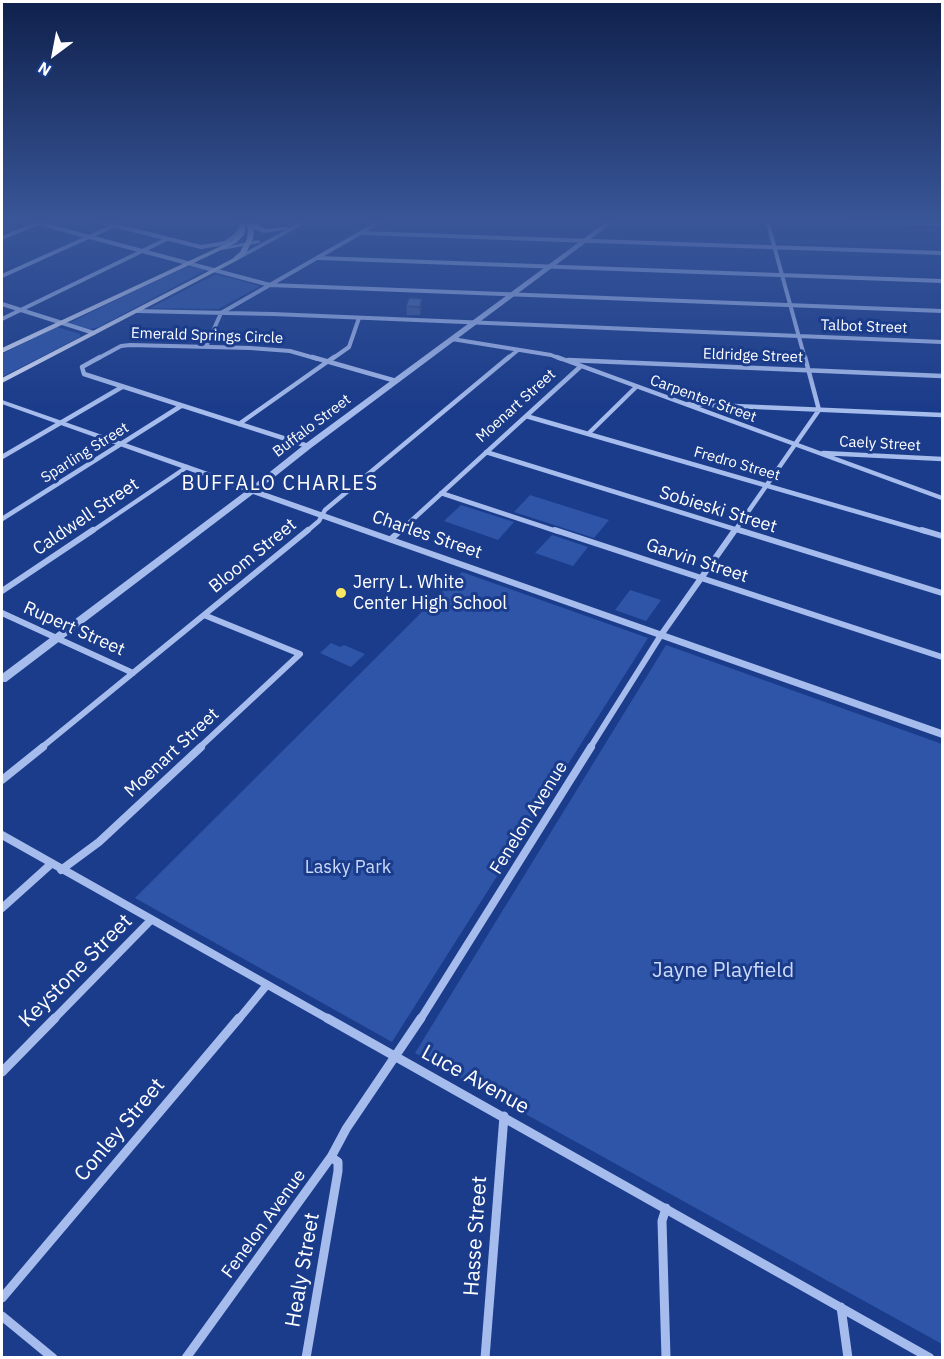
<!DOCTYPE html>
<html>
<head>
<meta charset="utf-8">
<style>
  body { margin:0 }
  #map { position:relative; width:944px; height:1359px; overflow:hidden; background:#1b3c8b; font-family:"IBM Plex Sans",sans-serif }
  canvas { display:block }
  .frame { position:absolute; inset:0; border:3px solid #fff; pointer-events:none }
  .north { position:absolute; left:24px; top:24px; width:60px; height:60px; -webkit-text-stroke:4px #1b3c8b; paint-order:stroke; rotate:212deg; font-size:16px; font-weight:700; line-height:24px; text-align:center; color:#fff }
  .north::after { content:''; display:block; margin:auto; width:21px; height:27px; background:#fff; clip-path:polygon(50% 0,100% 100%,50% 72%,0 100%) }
</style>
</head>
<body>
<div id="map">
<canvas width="944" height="1359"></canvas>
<div class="frame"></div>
<div class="north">N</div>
</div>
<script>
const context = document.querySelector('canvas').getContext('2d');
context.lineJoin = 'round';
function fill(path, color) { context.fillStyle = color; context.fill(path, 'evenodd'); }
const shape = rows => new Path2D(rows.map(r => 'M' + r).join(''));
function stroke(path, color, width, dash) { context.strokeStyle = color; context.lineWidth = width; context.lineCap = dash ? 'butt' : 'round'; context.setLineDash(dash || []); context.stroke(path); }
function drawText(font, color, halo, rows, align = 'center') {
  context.font = font + ' "IBM Plex Sans",sans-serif'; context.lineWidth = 6; context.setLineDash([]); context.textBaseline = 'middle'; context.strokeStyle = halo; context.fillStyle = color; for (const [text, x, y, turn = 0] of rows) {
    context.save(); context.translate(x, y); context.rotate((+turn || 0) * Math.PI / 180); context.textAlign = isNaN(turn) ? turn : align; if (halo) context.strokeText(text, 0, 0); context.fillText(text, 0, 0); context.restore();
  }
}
fill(shape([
  [186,266,206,270,99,327,90,329,69,323],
  [216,274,260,286,218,309,150,308],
  [57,327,80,334,80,337,2,377,2,354],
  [530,495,609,520,594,538,514,512],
  [461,505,514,522,498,540,444,521],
  [552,535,588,547,573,566,535,553],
  [462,572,648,638,392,1042,135,898],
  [630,590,661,600,646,621,615,610],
  [331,643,340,647,344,645,365,654,351,667,320,653],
  [666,645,942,744,942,1344,415,1053]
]), '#2e55a8');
stroke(shape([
  [35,220,41,224,270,285,942,311],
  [93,220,201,247,225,243,236,235,242,226],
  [767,220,805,359],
  [361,233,942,253],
  [2,238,38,223],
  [318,258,942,281],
  [2,276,113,226],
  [2,304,94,333],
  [137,311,273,314,942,342],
  [2,319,167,239],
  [452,339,551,355,561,359],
  [206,347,221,313,383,220],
  [97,359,121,346,130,345,250,348,290,351,318,359],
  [332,359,349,347,359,318],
  [507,359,518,350]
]), '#a6bced', 4);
stroke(shape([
  [100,357,82,367,84,374,308,446],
  [312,357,396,381],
  [557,357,942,498],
  [568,360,942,376],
  [688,404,942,415],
  [526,416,927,532],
  [239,424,334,357],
  [588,434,636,387],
  [486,452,744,532],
  [823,453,942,459],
  [2,457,122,387],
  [441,493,559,532],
  [2,519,181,406],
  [91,532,187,467],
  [306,532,319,521,325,510,509,357],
  [399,532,581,366],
  [734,532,819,410,805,357]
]), '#a6bced', 4.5);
stroke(shape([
  [555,530,942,657],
  [739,530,942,593],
  [922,530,942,536],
  [391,539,401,530],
  [2,591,93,530],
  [2,613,133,673],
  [41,748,308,530],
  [199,748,300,654,204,615],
  [590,748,661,635,735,530]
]), '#a6bced', 6);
stroke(shape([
  [2,780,43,747],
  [2,835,330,1020],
  [61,870,99,842,201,747],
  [2,908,51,864],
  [53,1020,150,921],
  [238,1020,266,986],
  [420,1020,591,747]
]), '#a6bced', 8);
stroke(shape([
  [327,1018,930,1358],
  [2,1072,55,1018],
  [666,1208,662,1221,666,1358],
  [2,1298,239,1018],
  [841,1307,848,1358],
  [2,1316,53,1358],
  [186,1358,331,1157,346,1129,421,1018],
  [306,1358,338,1171,338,1162,331,1157],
  [485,1358,504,1116]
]), '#a6bced', 9);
fill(shape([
  [304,220,312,220,236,261,231,260,304,220],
  [609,220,616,220,311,448,258,490,942,730,942,738,253,494,6,682,2,682,2,674,246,491,2,404,2,400,251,487,305,444,609,220],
  [829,220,942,222,942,226,832,222,829,220],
  [258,240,261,242,260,243,222,250,219,248,258,240]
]), '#a6bced');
fill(shape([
  [236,220,242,220,246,227,244,235,236,243,2,353,2,348,232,241,238,234,240,227,236,220],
  [244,220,250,220,265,229,286,227,289,229,264,233,254,229,253,239,246,253,236,261,2,383,2,378,232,259,240,252,247,239,248,228,244,220]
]), '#d3def9');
fill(shape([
  [422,299,422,307,420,315,407,315,406,306]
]), '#3a589a');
fill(shape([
  [422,299,422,307,420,315,420,307]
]), '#30477d');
const building = shape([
  [409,298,422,299,420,307,406,306,409,298]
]);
fill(building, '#4466b3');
stroke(building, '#30477d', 1.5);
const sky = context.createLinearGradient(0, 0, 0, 410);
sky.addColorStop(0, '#0f214c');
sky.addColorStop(0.54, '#395698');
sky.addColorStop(1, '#39569800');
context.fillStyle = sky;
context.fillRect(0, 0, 944, 410);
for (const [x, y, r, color] of [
  [341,593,6,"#fee763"]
]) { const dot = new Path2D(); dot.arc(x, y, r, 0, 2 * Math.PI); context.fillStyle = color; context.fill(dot); stroke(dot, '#1b3c8b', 2); }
drawText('15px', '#fff', '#1b3c8b', [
  ["Talbot Street",864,327,2],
  ["Emerald Springs Circle",207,336,2],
  ["Eldridge Street",753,356,2],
  ["Carpenter Street",703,399,20],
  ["Moenart Street",516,406,-42],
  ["Buffalo Street",312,426,-37],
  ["Caely Street",880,444,3],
  ["Sparling Street",85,453,-32],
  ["Fredro Street",737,464,16]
]);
drawText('18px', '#fff', '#1b3c8b', [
  ["Sobieski Street",718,510,17],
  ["Caldwell Street",86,517,-34],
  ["Charles Street",427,535,19],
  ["Bloom Street",253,556,-39],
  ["Garvin Street",697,561,18],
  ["Rupert Street",74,629,24],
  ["Moenart Street",172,753,-43],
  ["Fenelon Avenue",529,818,-58],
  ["Fenelon Avenue",264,1224,-54]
]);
drawText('18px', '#fff', '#1b3c8b', [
  ["Jerry L. White",353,583],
  ["Center High School",353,604]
], 'left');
drawText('18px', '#ccdaf9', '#1b3c8b', [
  ["Lasky Park",348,868]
]);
context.letterSpacing = '1.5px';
drawText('20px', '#fff', '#1b3c8b', [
  ["BUFFALO CHARLES",280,484]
]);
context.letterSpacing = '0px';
drawText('21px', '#fff', '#1b3c8b', [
  ["Keystone Street",76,971,-45],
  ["Luce Avenue",475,1080,29],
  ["Conley Street",120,1130,-50],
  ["Hasse Street",476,1236,-86],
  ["Healy Street",303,1270,-80]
]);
drawText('21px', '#ccdaf9', '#1b3c8b', [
  ["Jayne Playfield",723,971]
]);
</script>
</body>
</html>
